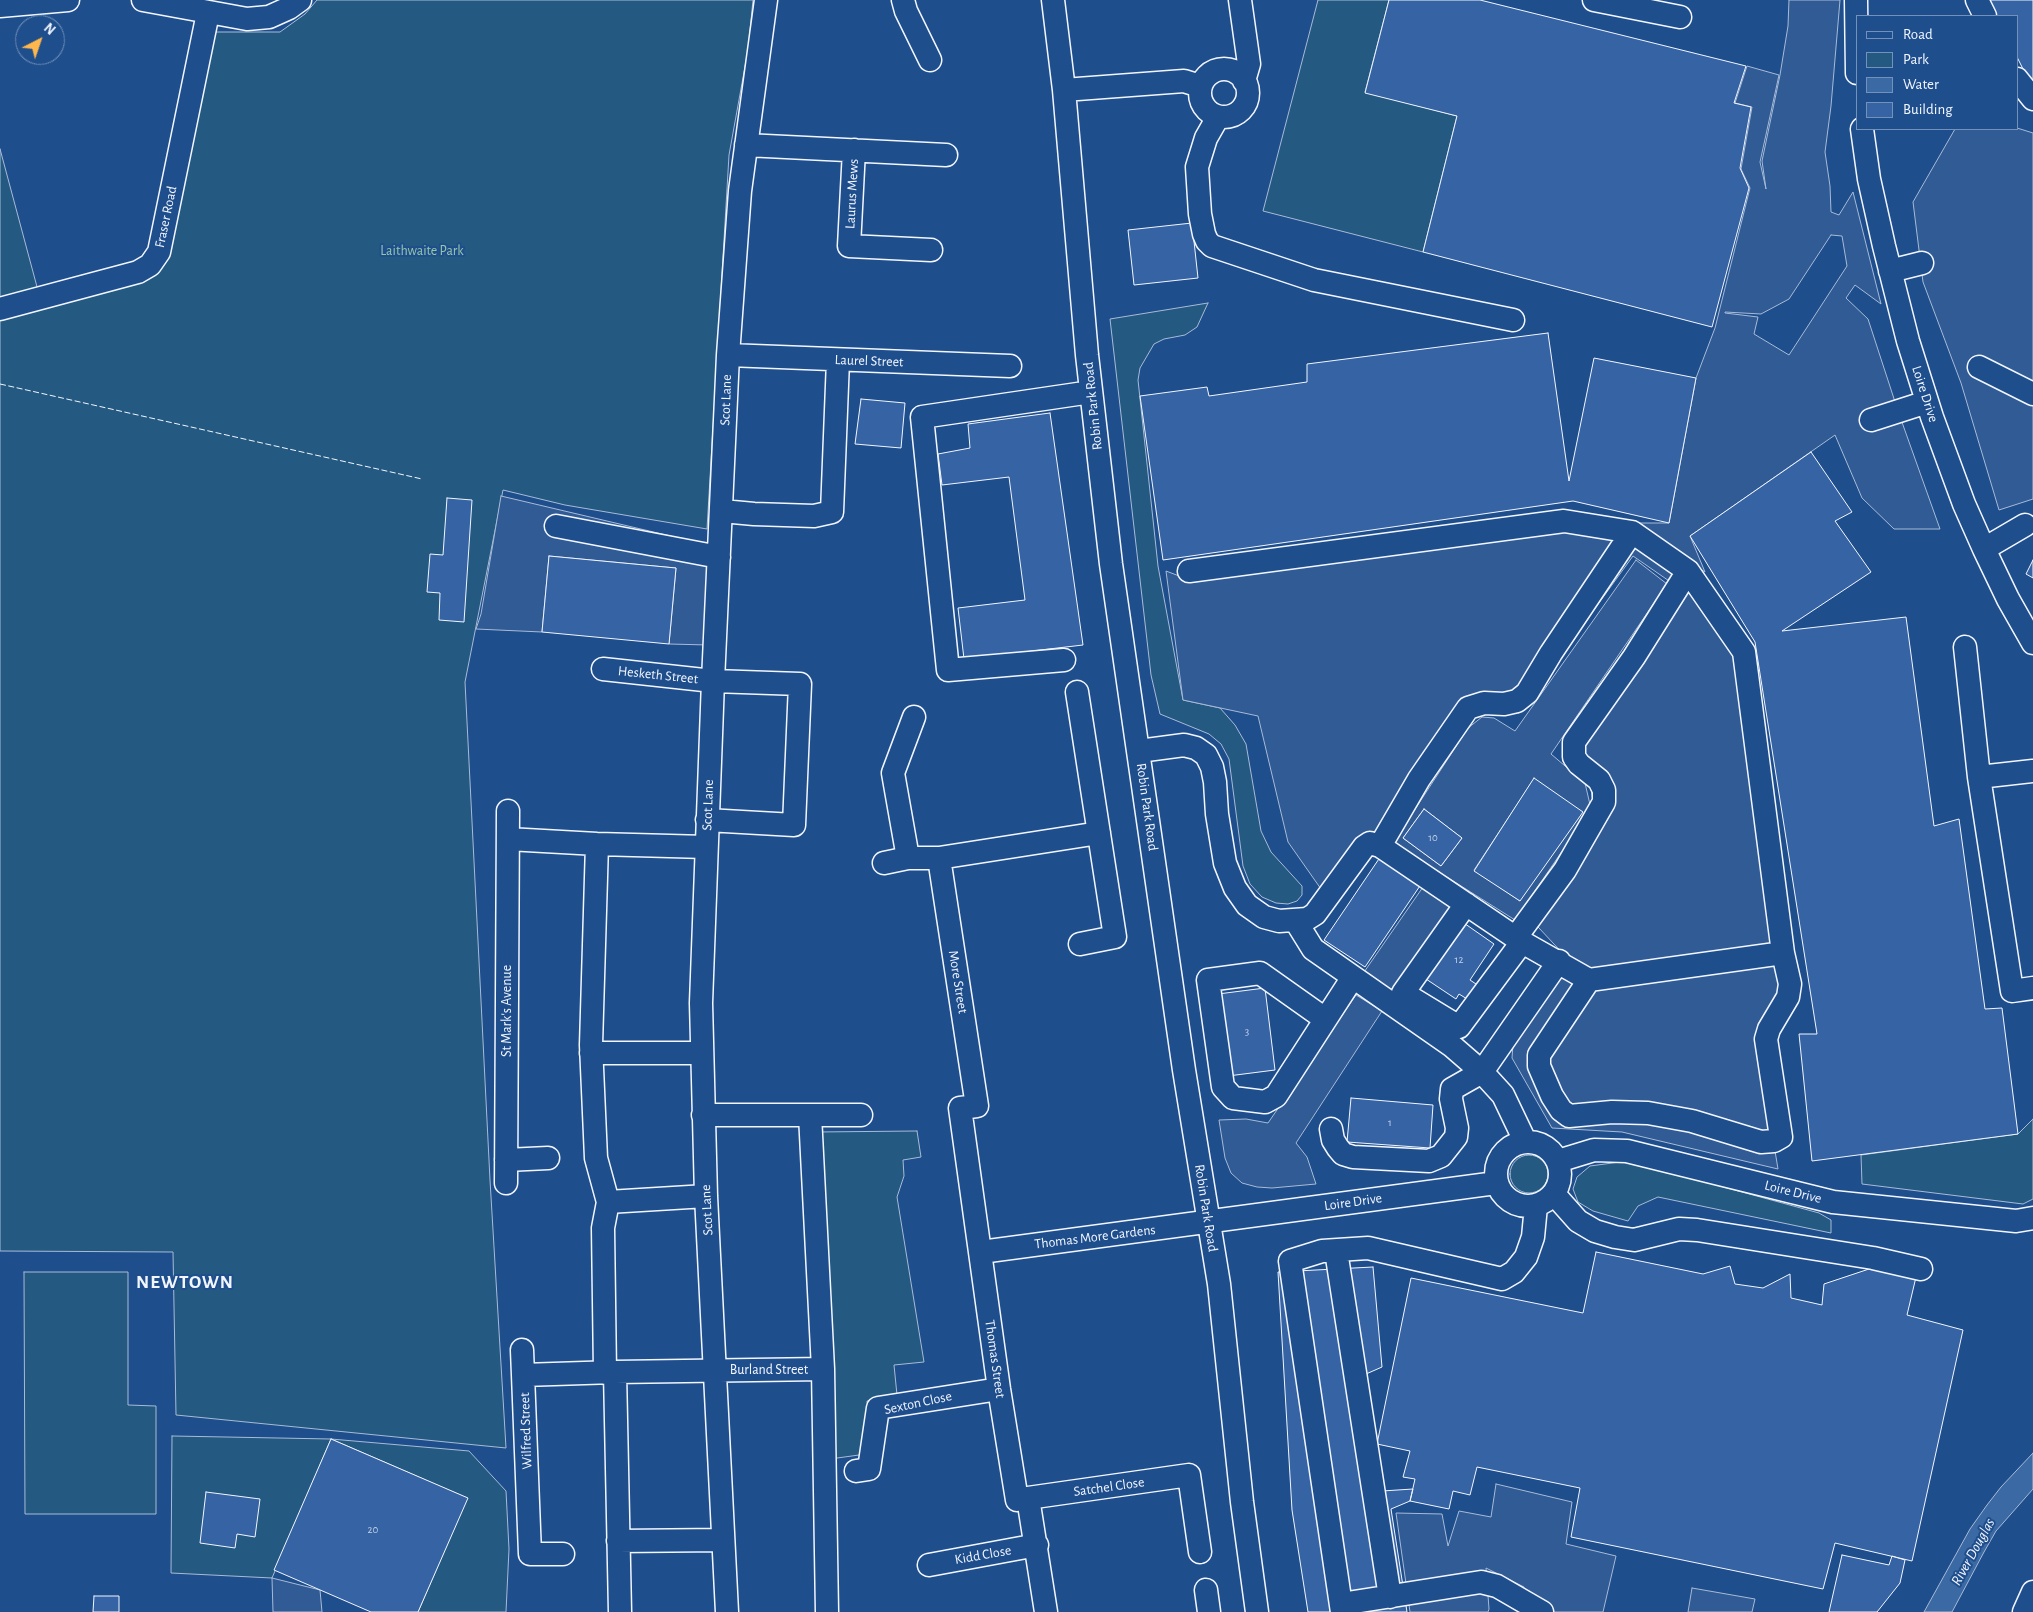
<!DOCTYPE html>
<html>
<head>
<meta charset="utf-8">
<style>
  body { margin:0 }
  #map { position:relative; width:2033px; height:1612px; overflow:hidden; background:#1f4e8c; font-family:"Alegreya Sans",sans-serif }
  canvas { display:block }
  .legend { position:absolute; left:1856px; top:15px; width:162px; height:115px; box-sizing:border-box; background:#1f4e8c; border:1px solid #7391ba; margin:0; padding:6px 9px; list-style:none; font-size:15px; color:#f2f6ff }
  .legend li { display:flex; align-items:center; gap:10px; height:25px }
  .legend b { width:25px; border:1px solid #7391ba }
  .north { position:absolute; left:15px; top:15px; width:50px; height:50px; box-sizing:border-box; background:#1f4e8c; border:1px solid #7391ba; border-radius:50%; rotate:41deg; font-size:14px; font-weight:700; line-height:20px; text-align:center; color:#f2f6ff }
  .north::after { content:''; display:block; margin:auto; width:18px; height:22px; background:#ffb74d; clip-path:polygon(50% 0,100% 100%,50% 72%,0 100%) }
</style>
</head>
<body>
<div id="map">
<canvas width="2033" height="1612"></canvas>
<ul class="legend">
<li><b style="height:6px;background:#1f4e8c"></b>Road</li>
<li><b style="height:14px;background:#245a82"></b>Park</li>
<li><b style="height:14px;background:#3b69a3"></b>Water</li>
<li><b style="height:14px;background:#3563a3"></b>Building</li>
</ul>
<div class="north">N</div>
</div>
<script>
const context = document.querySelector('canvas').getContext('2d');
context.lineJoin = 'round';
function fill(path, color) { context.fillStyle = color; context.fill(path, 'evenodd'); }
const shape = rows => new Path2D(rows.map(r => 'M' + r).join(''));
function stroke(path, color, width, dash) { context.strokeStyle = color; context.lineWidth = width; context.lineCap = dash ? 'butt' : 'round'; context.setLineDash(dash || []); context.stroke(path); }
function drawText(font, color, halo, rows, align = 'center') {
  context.font = font + ' "Alegreya Sans",sans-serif'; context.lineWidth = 4; context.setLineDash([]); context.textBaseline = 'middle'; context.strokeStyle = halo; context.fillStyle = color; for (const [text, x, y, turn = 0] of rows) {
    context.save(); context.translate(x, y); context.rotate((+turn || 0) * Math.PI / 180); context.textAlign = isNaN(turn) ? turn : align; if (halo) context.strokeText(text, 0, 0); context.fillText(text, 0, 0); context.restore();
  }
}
const green = shape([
  [317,0,753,0,748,50,729,155,707,529,565,505,503,490,465,682,490,1180,506,1448,176,1415,173,1252,0,1251,0,319,141,282,215,32,280,32,305,14,317,0],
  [1318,0,1389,0,1365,92,1457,116,1423,252,1263,211,1318,0],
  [0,149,40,298,0,309,0,149],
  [1208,303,1197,327,1185,335,1164,339,1154,344,1140,368,1138,380,1158,566,1183,700,1220,708,1235,725,1246,744,1261,831,1271,852,1302,886,1302,895,1297,901,1288,904,1276,903,1262,897,1250,884,1243,866,1229,759,1221,744,1209,734,1160,714,1151,675,1110,319,1208,303],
  [2033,1119,2033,1199,2023,1204,1862,1184,1861,1155,2018,1134,2033,1119],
  [917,1131,921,1157,903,1160,904,1176,897,1197,924,1362,894,1365,897,1395,867,1401,870,1443,859,1455,830,1459,816,1132,917,1131],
  '1510 1174a19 19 0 1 1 38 0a19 19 0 1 1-38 0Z',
  [1620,1162,1643,1165,1819,1213,1831,1220,1831,1233,1658,1197,1638,1206,1628,1221,1593,1211,1578,1202,1573,1189,1577,1177,1590,1166,1620,1162],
  [24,1272,128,1272,128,1405,156,1406,156,1514,25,1514,24,1272],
  [172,1436,331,1439,469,1451,506,1491,509,1549,506,1612,418,1612,467,1498,331,1439,272,1578,171,1573,172,1436]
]);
fill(green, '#245a82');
stroke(green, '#a8bbd7', 1);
const parking = shape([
  [1789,0,1840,0,1831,106,1825,152,1830,186,1831,212,1839,215,1853,192,1881,304,1855,285,1846,298,1868,319,1898,411,1940,529,1894,529,1862,498,1835,435,1690,536,1705,572,1630,523,1669,523,1696,378,1715,328,1750,188,1741,169,1752,107,1735,103,1747,66,1779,75,1760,162,1766,189,1762,161,1780,75,1788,26,1789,0],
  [1831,235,1842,236,1847,266,1789,355,1754,334,1758,317,1725,313,1725,312,1761,314,1789,299,1831,235],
  [2017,128,2033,133,2033,499,1999,510,1961,383,1923,282,1913,202,1955,129,2017,128],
  [501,496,717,547,708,645,669,644,676,568,549,556,542,632,476,629,481,614,501,496],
  [1556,528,1623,535,1685,576,1747,671,1785,982,1756,1036,1778,1169,1622,1132,1552,1128,1512,1058,1514,1030,1568,959,1524,912,1594,809,1590,782,1563,760,1563,746,1672,583,1633,556,1519,713,1500,708,1485,712,1464,722,1377,840,1321,889,1288,842,1258,716,1183,700,1166,571,1195,582,1556,528],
  [1636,560,1667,584,1551,754,1585,783,1591,809,1515,920,1393,843,1468,728,1482,717,1494,718,1515,731,1636,560],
  [1534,779,1520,901,1474,870,1534,779],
  [1424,809,1462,838,1441,866,1403,838,1424,809],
  [1423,887,1457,911,1396,998,1362,975,1423,887],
  [1356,995,1382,1011,1296,1143,1307,1157,1316,1184,1272,1188,1257,1187,1242,1183,1231,1173,1225,1158,1219,1120,1246,1119,1268,1123,1356,995],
  [1496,1484,1572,1502,1566,1544,1616,1556,1603,1612,1520,1612,1524,1587,1486,1568,1489,1609,1488,1612,1410,1612,1396,1513,1442,1514,1448,1546,1459,1511,1491,1517,1496,1484],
  [272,1578,320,1590,322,1612,273,1612,272,1578],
  [1692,1588,1755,1599,1752,1612,1688,1612,1692,1588]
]);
fill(parking, '#305b95');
stroke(parking, '#a8bbd7', 1);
const water = shape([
  [2033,1453,2033,1489,1996,1531,1984,1552,1952,1612,1924,1612,1970,1529,1987,1505,2001,1487,2033,1453]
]);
fill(water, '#3b69a3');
stroke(water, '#a8bbd7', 1);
const building = shape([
  [1389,0,1480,0,1746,66,1734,103,1751,107,1740,168,1749,188,1712,327,1423,252,1457,116,1365,93,1389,0],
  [1989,0,2033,0,2033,89,2017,57,2017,16,1996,16,1989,0],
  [1192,223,1198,278,1134,285,1128,230,1192,223],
  [1548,333,1569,481,1594,358,1696,378,1669,523,1573,501,1163,560,1140,396,1207,387,1209,396,1307,382,1307,364,1548,333],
  [861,399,905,403,901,448,855,444,861,399],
  [1050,413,1083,645,964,659,958,608,1025,600,1009,477,942,485,938,454,970,448,968,424,1050,413],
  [1811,452,1852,512,1835,521,1871,572,1782,631,1906,617,1934,826,1959,819,1985,1009,2002,1008,2018,1134,1812,1161,1799,1034,1817,1034,1755,642,1690,536,1811,452],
  [447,498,472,500,464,622,439,620,440,593,427,592,430,554,443,555,447,498],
  [549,556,676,568,669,644,542,632,549,556],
  [2033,560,2033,578,2026,574,2033,560],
  [1534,778,1583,812,1520,901,1474,871,1534,778],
  [1424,809,1462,838,1441,866,1403,838,1424,809],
  [1387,847,1428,874,1365,967,1324,940,1387,847],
  [1461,921,1494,944,1470,980,1482,988,1472,1002,1459,994,1456,999,1423,977,1461,921],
  [1265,988,1275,1070,1228,1076,1218,994,1265,988],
  [1351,1098,1433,1105,1430,1148,1347,1142,1351,1098],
  [1596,1252,1703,1274,1730,1266,1735,1284,1763,1288,1790,1274,1791,1298,1822,1305,1824,1284,1872,1268,1916,1277,1907,1315,1963,1330,1912,1561,1835,1543,1823,1589,1571,1537,1580,1488,1477,1467,1470,1495,1453,1491,1449,1509,1410,1501,1415,1479,1403,1477,1410,1451,1377,1444,1411,1278,1583,1313,1596,1252],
  [1373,1267,1382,1367,1366,1374,1382,1491,1413,1489,1410,1501,1391,1509,1407,1612,1308,1612,1292,1510,1278,1272,1373,1267],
  [331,1439,468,1498,418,1612,371,1612,274,1570,331,1439],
  [206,1492,260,1499,255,1537,237,1534,235,1548,200,1543,206,1492],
  [1842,1555,1889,1565,1892,1556,1905,1560,1900,1583,1877,1612,1829,1612,1842,1555],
  [94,1596,119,1596,119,1612,93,1612,94,1596]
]);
fill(building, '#3563a3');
stroke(building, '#f2f6ff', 1);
const minor = shape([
  [143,0,247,19,269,17,289,8,300,0],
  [903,0,906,11,930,60],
  [1053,0,1064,90,1087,355,1111,564,1184,1070,1219,1284,1242,1502,1257,1612],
  [1240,0,1249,64,1244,81],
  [1594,0,1680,17],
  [1856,0,1857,73],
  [1977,0,1985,16],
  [0,6,68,0],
  '1200 93a24 24 0 1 1 48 0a24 24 0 1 1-48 0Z',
  [2017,79,2033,99],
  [1064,90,1184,81,1200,86],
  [1218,117,1206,138,1197,167,1200,214,1204,234,1207,241,1212,246,1314,280,1513,320],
  [1862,129,1869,179,1884,246,1908,341,1932,417,1964,504,1984,549,2008,599,2033,643],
  [746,145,946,155],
  [854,150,849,246,931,250],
  [1890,271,1922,263],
  [0,309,138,272,150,265,159,252,208,13],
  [728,355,1010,366],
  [1979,367,2033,394],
  [1871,420,1927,402],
  [722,511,754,514,814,516,832,512,838,360],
  [556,526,719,557],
  [1632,532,1688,571],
  [1984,549,2025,525],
  [1189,571,1564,521,1632,532,1551,653,1527,693,1517,701,1504,704,1484,703,1468,708,1419,779,1380,846],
  [1965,647,1979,777,2012,991,2033,988],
  [1064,660,948,670,922,417,1091,392],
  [603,669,713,681,800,684,794,825,707,820],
  [1077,692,1115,937,1080,944],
  [1139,751,1184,745,1196,748,1206,755,1212,767,1215,782,1217,814,1225,863,1235,888,1247,905,1264,917,1279,921,1307,919,1315,914,1364,847,1370,843,1380,846,1522,942,1589,980,1783,953],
  [1979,777,2033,771],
  [508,839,597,844,706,847],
  [597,844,591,1045,596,1158,608,1202,603,1228,605,1373],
  [908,858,893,773,914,717],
  [939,858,977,1106,960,1108,999,1389,1017,1500,1028,1498,1046,1612],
  [884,863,908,858,939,858,1099,833],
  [1466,904,1403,993,1459,1027,1522,942],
  [1295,920,1313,949,1452,1046,1482,1072,1503,1095,1525,1141],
  [1516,937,1565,870,1604,802,1604,790,1599,780,1579,764,1574,757,1574,742,1634,657,1688,571,1744,652,1783,953,1790,984,1788,997,1769,1029,1766,1039,1781,1137,1774,1141,1761,1142,1692,1121,1648,1113,1612,1112,1569,1116,1561,1110,1552,1096,1539,1066,1539,1055,1589,980],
  [1325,1019,1260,973,1208,980,1223,1087,1233,1098,1265,1102,1276,1096,1353,977],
  [591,1053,702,1053],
  [703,1115,861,1115],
  [810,1115,823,1369,827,1612],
  [1331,1129,1333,1140,1338,1148,1343,1154,1353,1157,1429,1161,1441,1156,1456,1137,1457,1128,1451,1099,1452,1089,1482,1072,1559,961],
  '1496 1174a32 32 0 1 1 64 0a32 32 0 1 1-64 0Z',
  [506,1160,548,1158],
  [1558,1161,1594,1150,1627,1151,1833,1202,2016,1221,2033,1218],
  [506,1183,508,811],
  [1554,1194,1578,1221,1595,1231,1615,1237,1634,1240,1679,1229,1697,1230,1873,1258,1921,1269],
  [608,1202,706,1196],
  [1336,1251,1390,1597],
  [981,1252,1496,1183],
  [522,1350,523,1375],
  [615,1372,620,1612],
  [856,1471,869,1469,878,1408,999,1389],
  [1028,1498,1189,1475,1200,1552],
  [618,1541,723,1540],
  [563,1554,530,1554,523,1375,615,1372,823,1369],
  [929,1565,1037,1545],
  [1206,1590,1209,1612],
  [1341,1604,1481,1582,1497,1586,1542,1612],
  [727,1612,706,1196,701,1003,713,681,728,355,740,191,766,0],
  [1342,1612,1290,1261,1322,1251,1368,1248,1502,1279,1514,1272,1526,1257,1533,1237,1536,1206],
  [2024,1612,2033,1592]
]);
stroke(minor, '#f2f6ff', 25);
stroke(minor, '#1f4e8c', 22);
stroke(shape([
  [0,384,422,479]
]), '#f2f6ff', 1, [6, 2.5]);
drawText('11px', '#c3d1e8', null, [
  ["10",1433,838],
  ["12",1459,960],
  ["3",1247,1032],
  ["1",1390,1123],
  ["20",373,1530]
]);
drawText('14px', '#f2f6ff', '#1f4e8c', [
  ["Laurus Mews",852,194,-87],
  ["Fraser Road",166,217,-78],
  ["Laurel Street",869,361,2],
  ["Loire Drive",1925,394,72],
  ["Scot Lane",726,400,-88],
  ["Robin Park Road",1093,406,-96],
  ["Hesketh Street",658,675,6],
  ["Scot Lane",708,805,-88],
  ["Robin Park Road",1147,807,82],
  ["More Street",958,982,81],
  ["St Mark's Avenue",507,1011,-90],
  ["Loire Drive",1793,1192,14],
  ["Loire Drive",1353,1202,-8],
  ["Robin Park Road",1206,1208,81],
  ["Scot Lane",707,1210,-93],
  ["Thomas More Gardens",1095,1237,-7],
  ["Thomas Street",995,1359,82],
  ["Burland Street",769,1370],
  ["Sexton Close",918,1403,-12],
  ["Wilfred Street",526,1431,-92],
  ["Satchel Close",1109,1487,-8],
  ["Kidd Close",983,1555,-10]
]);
drawText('14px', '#97c8a6', '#1f4e8c', [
  ["Laithwaite Park",422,251]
]);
drawText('italic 15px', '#f2f6ff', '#1f4e8c', [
  ["River Douglas",1973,1552,-61]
]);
context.letterSpacing = '1px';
drawText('bold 19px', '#f2f6ff', '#1f4e8c', [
  ["NEWTOWN",185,1282]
]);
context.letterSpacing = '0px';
</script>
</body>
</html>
